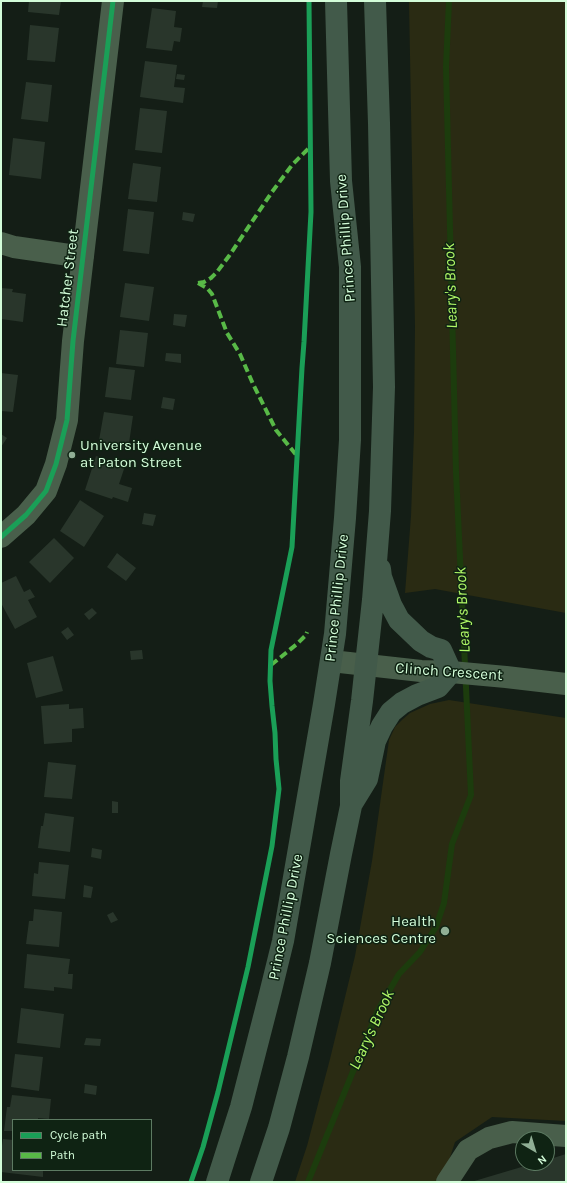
<!DOCTYPE html>
<html>
<head>
<meta charset="utf-8">
<style>
  body { margin:0 }
  #map { position:relative; width:567px; height:1183px; overflow:hidden; background:#141e16; font-family:Karla,sans-serif }
  canvas { display:block }
  .frame { position:absolute; inset:0; border:2px solid #d3fdd9; pointer-events:none }
  .legend { position:absolute; left:12px; top:1119px; width:140px; height:52px; box-sizing:border-box; background:#0f2313; border:1px solid #5d7a62; margin:0; padding:5px 7px; list-style:none; font-size:12px; color:#d3fdd9 }
  .legend li { display:flex; align-items:center; gap:8px; height:20px }
  .legend b { width:20px; border:1px solid #5d7a62 }
  .north { position:absolute; left:515px; top:1131px; width:40px; height:40px; box-sizing:border-box; background:#0f2313; border:1px solid #5d7a62; border-radius:50%; rotate:142deg; font-size:11px; font-weight:700; line-height:16px; text-align:center; color:#d3fdd9 }
  .north::after { content:''; display:block; margin:auto; width:14px; height:18px; background:#90af95; clip-path:polygon(50% 0,100% 100%,50% 72%,0 100%) }
</style>
</head>
<body>
<div id="map">
<canvas width="567" height="1183"></canvas>
<div class="frame"></div>
<ul class="legend">
<li><b style="height:5px;background:#1a9f57"></b>Cycle path</li>
<li><b style="height:5px;background:#58b947"></b>Path</li>
</ul>
<div class="north">N</div>
</div>
<script>
const context = document.querySelector('canvas').getContext('2d');
context.lineJoin = 'round';
function fill(path, color) { context.fillStyle = color; context.fill(path, 'evenodd'); }
const shape = rows => new Path2D(rows.map(r => 'M' + r).join(''));
function stroke(path, color, width, dash) { context.strokeStyle = color; context.lineWidth = width; context.lineCap = dash ? 'butt' : 'round'; context.setLineDash(dash || []); context.stroke(path); }
function drawText(font, color, halo, rows, align = 'center') {
  context.font = font + ' Karla,sans-serif'; context.lineWidth = 3; context.setLineDash([]); context.textBaseline = 'middle'; context.strokeStyle = halo; context.fillStyle = color; for (const [text, x, y, turn = 0] of rows) {
    context.save(); context.translate(x, y); context.rotate((+turn || 0) * Math.PI / 180); context.textAlign = isNaN(turn) ? turn : align; if (halo) context.strokeText(text, 0, 0); context.fillText(text, 0, 0); context.restore();
  }
}
fill(shape([
  [409,1,566,1,566,613,435,589,405,593,411,516,414,432,415,326],
  [449,700,566,718,566,1121,492,1117,455,1142,442,1182,295,1182,307,1146,330,1059,355,956,372,861,389,740,395,727,403,719,410,713,430,704]
]), '#2a2b13');
stroke(shape([
  [308,1182,378,1010,399,974,420,952,436,927,444,903,452,844,471,795,456,472,446,67,449,1]
]), '#1c3c0d', 6);
fill(shape([
  [29,1,61,1,59,15,28,12],
  [203,1,218,1,217,8,202,7],
  [152,8,176,11,174,27,182,28,180,42,174,41,172,51,146,48],
  [30,25,59,28,55,62,27,60],
  [145,61,177,65,174,87,185,88,183,103,140,97],
  [177,74,185,75,184,80,176,79],
  [26,82,52,85,48,122,21,119],
  [140,108,167,111,162,153,135,150],
  [13,138,45,142,41,179,9,175],
  [133,163,161,167,157,202,128,199],
  [128,209,154,212,149,254,123,251],
  [183,212,195,214,193,222,182,220],
  [125,283,154,287,149,321,120,317],
  [1,288,13,289,12,292,26,294,23,322,1,319],
  [174,314,187,315,185,327,173,325],
  [120,330,148,333,144,367,116,364],
  [166,353,181,354,181,363,165,361],
  [109,367,135,370,131,400,105,397],
  [1,373,18,375,13,412,1,411],
  [163,397,175,399,173,410,161,408],
  [104,412,133,416,128,450,98,446],
  [1,434,7,438,1,447],
  [96,456,125,466,119,484,132,488,128,502,113,497,112,499,85,490],
  [80,500,104,516,84,547,60,531],
  [144,513,156,515,153,526,142,524],
  [54,538,74,558,50,583,29,562],
  [117,553,136,568,126,581,107,567],
  [16,576,24,592,30,589,35,597,28,600,37,617,15,629,1,603,1,583],
  [92,608,97,613,89,620,84,614],
  [68,627,74,635,67,640,61,632],
  [142,650,143,659,131,660,130,651],
  [53,656,63,691,36,698,27,663],
  [69,704,69,709,83,708,84,728,72,729,72,742,44,744,41,706],
  [48,762,76,765,72,799,44,797],
  [112,801,118,802,118,813,112,813],
  [45,813,74,817,70,852,38,848,41,826,43,826],
  [92,848,102,850,101,859,91,857],
  [39,862,69,865,65,899,32,896,34,873,38,874],
  [84,885,93,887,91,898,83,897],
  [34,909,62,912,59,947,26,944,29,921,33,921],
  [113,912,118,920,111,923,107,915],
  [27,954,70,959,68,974,73,974,72,989,54,987,54,991,24,988],
  [21,1008,64,1014,60,1048,17,1043],
  [86,1038,101,1039,100,1046,84,1045],
  [15,1054,43,1057,39,1091,11,1087],
  [85,1084,97,1086,96,1095,84,1093],
  [12,1095,51,1099,49,1119,38,1118,38,1120,13,1120,13,1131,4,1131,7,1107,10,1107],
  [3,1139,13,1140,13,1170,43,1170,43,1177,1,1172,1,1152],
  [566,1154,566,1182,471,1182,535,1163,547,1163,547,1160]
]), '#29362b');
stroke(shape([
  [1,243,14,247,83,257],
  [1,537,26,515,46,491,56,464,67,420,73,341,113,1],
  [331,661,421,671,451,672,506,677,566,684],
  [447,1182,468,1150,489,1138,512,1132,566,1136]
]), '#495f4b', 22);
stroke(shape([
  [351,805,367,779,375,741,382,726,391,712,402,703,417,695,438,687,451,672,441,650,431,647,421,641,399,620,391,605,381,577,380,569],
  [217,1182,241,1107,270,994,283,941,324,704,335,634,345,518,350,440,350,267,341,181,336,1],
  [261,1182,279,1128,298,1057,320,963,341,854,351,806,351,781,362,701,373,600,380,511,384,387,379,123,375,1]
]), '#425a4a', 22);
stroke(shape([
  [198,283,207,288,212,294,227,333,240,354,253,384,276,430,297,456],
  [198,283,204,282,211,278,217,272,229,256,272,192,292,165,311,146],
  [271,665,297,644,306,635,307,632]
]), '#58b947', 4, [8, 4]);
stroke(shape([
  [1,537,26,515,46,491,56,464,67,420,73,341,113,1],
  [191,1182,203,1147,218,1092,248,967,272,846,279,789,276,759,275,733,272,706,270,681,271,650,292,547,302,368,304,342,311,212,309,1]
]), '#1a9f57', 5);
for (const [x, y, r, color] of [
  [72,455,4,"#90af95"],
  [445,931,5,"#90af95"]
]) { const dot = new Path2D(); dot.arc(x, y, r, 0, 2 * Math.PI); context.fillStyle = color; context.fill(dot); stroke(dot, '#0f2313', 1.5); }
drawText('15px', '#d3fdd9', '#0f2313', [
  ["Prince Phillip Drive",346,238,-94],
  ["Hatcher Street",68,278,-83],
  ["Prince Phillip Drive",337,598,-84],
  ["Clinch Crescent",449,672,4],
  ["Prince Phillip Drive",286,917,-79]
]);
drawText('15px', '#d3fdd9', '#0f2313', [
  ["University Avenue",80,446],
  ["at Paton Street",80,463],
  ["Health",436,922,"right"],
  ["Sciences Centre",436,939,"right"]
], 'left');
drawText('italic 16px', '#b0f866', '#0f2313', [
  ["Leary's Brook",451,286,-92],
  ["Leary's Brook",463,610,-93],
  ["Leary's Brook",372,1030,-65]
]);
</script>
</body>
</html>
